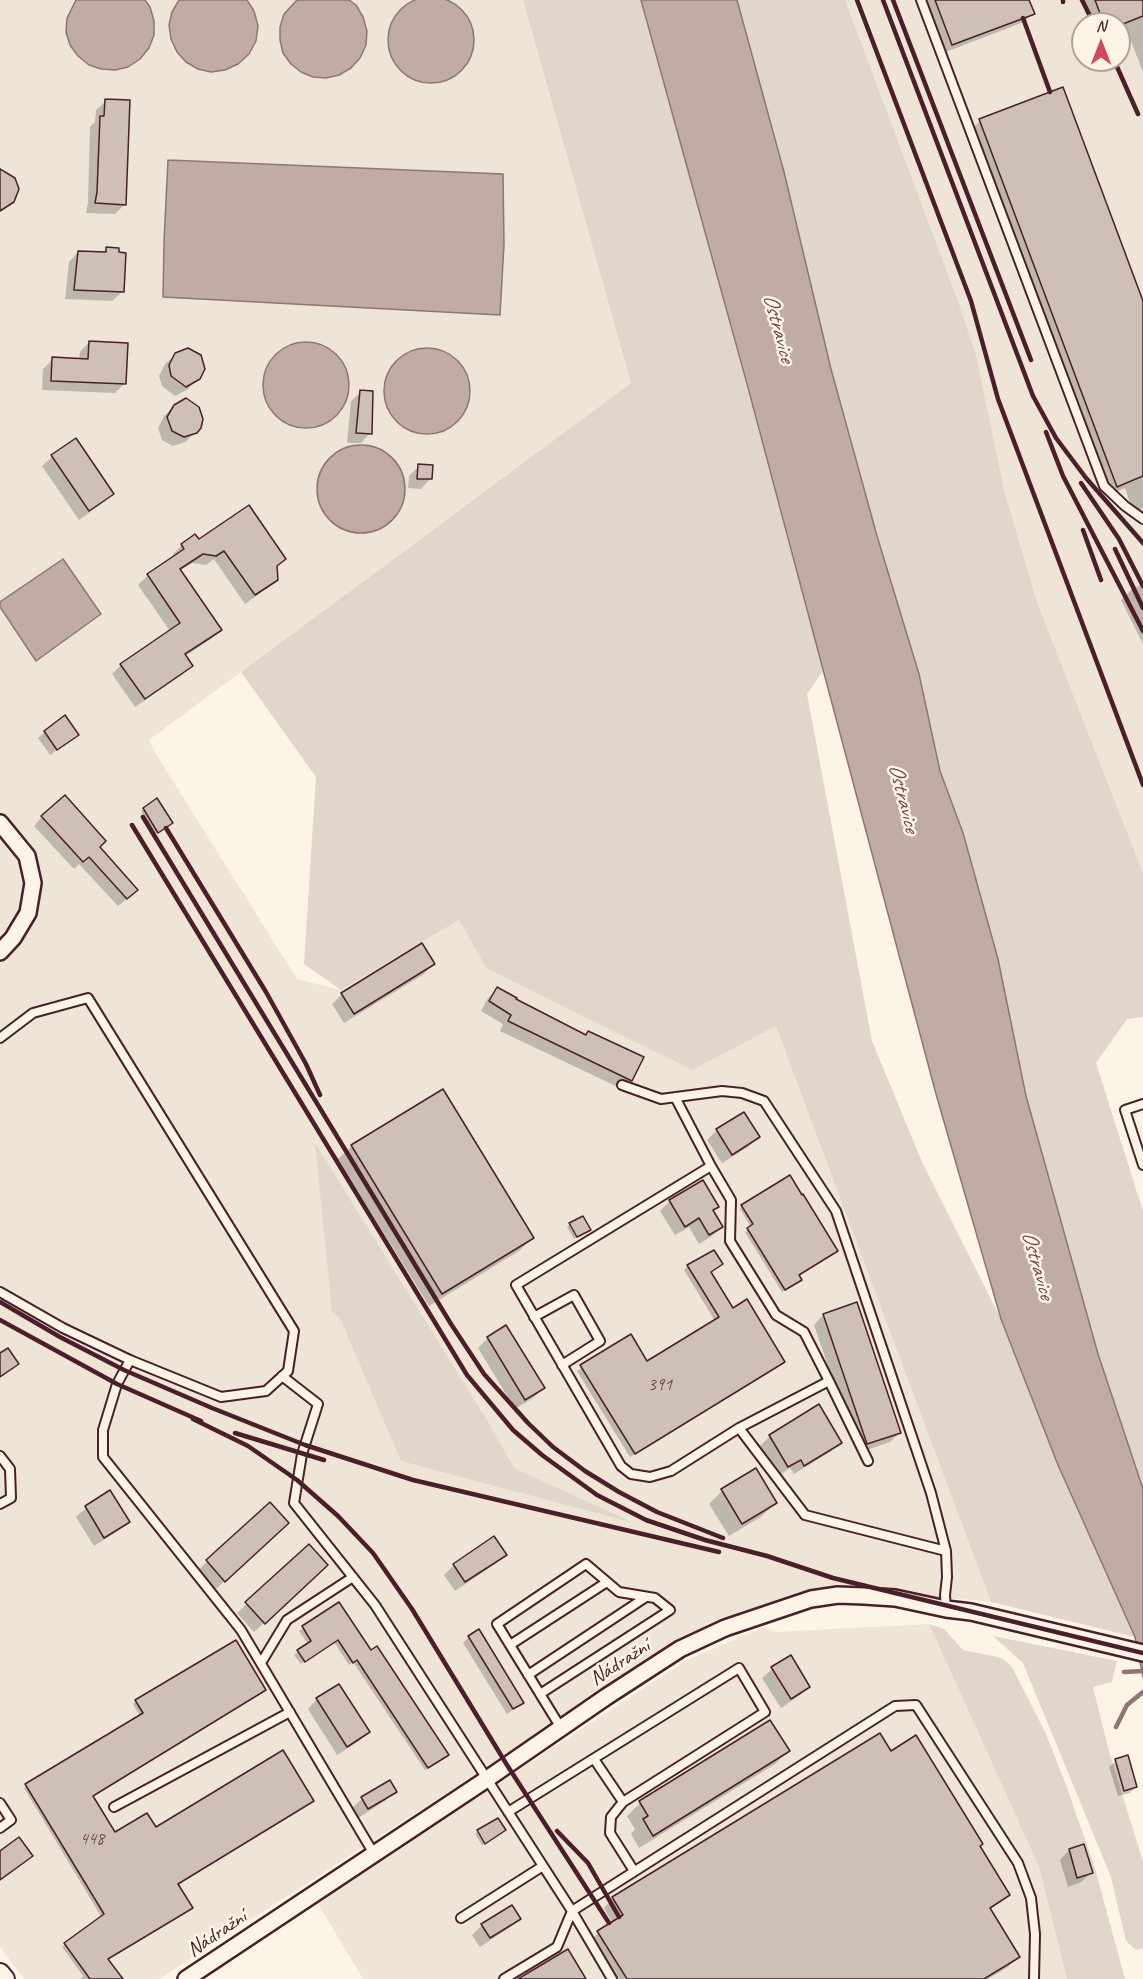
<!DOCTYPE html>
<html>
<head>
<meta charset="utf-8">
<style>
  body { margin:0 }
  #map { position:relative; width:1143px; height:1979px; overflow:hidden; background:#fcf5e5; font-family:Caveat,sans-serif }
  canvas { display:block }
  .north { position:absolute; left:1071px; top:12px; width:60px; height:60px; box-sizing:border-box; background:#fcf5e5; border:2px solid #b59f9b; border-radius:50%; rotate:0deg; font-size:16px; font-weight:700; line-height:24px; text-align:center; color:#4a1f2b }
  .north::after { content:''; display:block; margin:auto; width:21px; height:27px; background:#d1495b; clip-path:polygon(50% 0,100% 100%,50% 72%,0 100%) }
</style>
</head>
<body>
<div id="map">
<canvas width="1143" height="1979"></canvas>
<div class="north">N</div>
</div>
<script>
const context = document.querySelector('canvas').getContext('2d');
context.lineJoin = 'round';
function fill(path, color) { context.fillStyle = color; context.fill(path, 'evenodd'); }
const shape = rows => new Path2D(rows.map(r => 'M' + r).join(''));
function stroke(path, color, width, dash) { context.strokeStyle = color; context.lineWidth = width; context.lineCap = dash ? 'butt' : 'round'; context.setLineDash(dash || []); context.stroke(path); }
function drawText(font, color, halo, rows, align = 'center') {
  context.font = font + ' Caveat,sans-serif'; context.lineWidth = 5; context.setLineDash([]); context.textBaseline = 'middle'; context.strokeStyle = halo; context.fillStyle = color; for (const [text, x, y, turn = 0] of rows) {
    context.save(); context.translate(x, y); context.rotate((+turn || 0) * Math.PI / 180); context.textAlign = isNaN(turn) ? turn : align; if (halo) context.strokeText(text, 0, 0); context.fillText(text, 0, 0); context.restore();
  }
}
fill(shape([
  [0,0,523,0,631,383,149,740,156,754,297,979,341,990,459,920,486,968,776,1025,991,1602,830,1588,710,1623,159,1979,24,1979,0,1947],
  [845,0,1143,0,1143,873,1037,602,1005,493,976,355,958,301],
  [1083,24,1119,24,1119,60,1083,60],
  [929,1624,1039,1867,1067,1979,363,1979,317,1902,687,1660,763,1627,777,1632]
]), '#eee5d7');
fill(shape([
  [523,0,641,0,661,68,823,671,807,694,872,1041,922,1162,1001,1319,1058,1465,1135,1637,991,1602,776,1026,692,1070,486,968,459,920,341,990,304,964,316,777,241,672,631,383],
  [737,0,845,0,958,301,976,355,1005,493,1037,602,1143,873,1143,1017,1127,1019,1096,1063,1143,1211,1143,1489,1098,1354,1026,1096,998,959,963,833,940,771,919,674,877,536,831,369,784,172],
  [315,1143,488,1422,514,1468,634,1523,401,1461,341,1320,332,1311],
  [929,1624,944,1629,963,1650,1002,1658,1012,1667,1046,1734,1066,1785,1094,1865,1125,1979,1067,1979,1039,1867],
  [993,1636,1117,1661,1112,1682,1093,1687,1109,1751,1143,1862,1143,1948,1136,1950,1126,1941,1111,1877,1023,1663]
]), '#e2d5ca');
const water = shape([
  '388 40a43 43 0 1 1 86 0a43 43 0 1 1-86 0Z',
  [76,0,145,0,150,7,154,21,154,35,149,48,140,59,128,67,115,70,101,69,89,65,78,56,70,45,66,32,67,18,76,0],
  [179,0,247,0,254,11,258,26,256,41,249,54,238,64,225,70,211,72,198,69,186,62,177,52,171,39,169,25,172,12,179,0],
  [297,0,349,0,356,5,363,17,367,31,366,45,360,58,351,68,339,75,326,78,313,77,301,72,291,64,283,53,280,40,280,27,284,14,297,0],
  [641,0,737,0,784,172,831,369,877,536,919,674,940,771,963,833,998,959,1026,1096,1098,1354,1143,1489,1143,1677,1135,1637,1058,1465,1001,1319,936,1094,747,384,641,0],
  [168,160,503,174,504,244,500,315,163,297,164,242,168,160],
  '263 385a43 43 0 1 1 86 0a43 43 0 1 1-86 0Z',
  '384 391a43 43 0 1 1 86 0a43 43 0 1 1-86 0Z',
  '317 489a44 44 0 1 1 88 0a44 44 0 1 1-88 0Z',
  [63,559,101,614,36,661,0,607,0,602,63,559]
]);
fill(water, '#c0aca5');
stroke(water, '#917474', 1.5);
fill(shape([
  [923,0,1028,0,1033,13,1024,22,943,53],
  [1081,0,1143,0,1143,72,1126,28,1119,31,1119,24,1090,24],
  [1062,89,1143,305,1143,508,1133,512,1125,488,1107,496,970,131,980,121],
  [106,101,125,204,115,214,86,213,88,203,90,127,95,122,96,110],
  [106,249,117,254,122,292,112,301,65,299,69,262,78,252,102,254],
  [89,342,125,383,115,393,42,390,43,369,53,359,79,360,80,352],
  [176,354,198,378,188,389,175,396,162,386,159,376,165,364],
  [361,392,370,433,361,443,347,443,351,401],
  [174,406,196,432,185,442,173,446,162,440,158,428,164,416],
  [76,440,112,494,103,503,79,520,42,466,52,457],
  [419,466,430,479,421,489,408,488,409,476],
  [199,541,284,559,275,568,276,579,266,589,245,604,214,559,206,565,192,563,179,571,220,630,211,639,185,656,191,665,182,675,135,707,112,674,121,665,170,631,138,585,148,575,174,557,173,554,182,545],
  [1143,584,1143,644,1121,600,1131,590],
  [45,732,77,735,50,755,38,738],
  [144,809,168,826,155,834,141,811],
  [42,817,98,847,128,898,118,906,79,864,74,869,34,826],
  [433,964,424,974,344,1023,332,1004,342,994],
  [497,989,514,1000,586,1036,631,1080,622,1089,500,1031,503,1024,481,1011,488,998],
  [442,1091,532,1238,519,1251,429,1306,338,1159,352,1146],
  [717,1130,758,1137,748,1147,722,1163,707,1140],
  [670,1201,717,1206,712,1211,722,1227,712,1236,699,1244,689,1227,675,1235,660,1211],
  [742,1206,836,1251,797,1276,797,1283,782,1292,745,1232,751,1227,740,1209],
  [570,1224,586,1232,574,1239,567,1227],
  [721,1264,710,1272,733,1310,783,1362,630,1457,577,1371,630,1336,647,1363,715,1321,684,1270,688,1266],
  [856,1304,900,1432,890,1442,858,1453,814,1325,823,1315],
  [506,1327,543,1388,533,1398,515,1409,478,1348,488,1338],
  [770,1436,840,1443,830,1452,794,1474,790,1468,778,1476,760,1446],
  [722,1491,775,1503,762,1516,729,1536,709,1504],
  [109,1493,128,1522,118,1531,94,1546,76,1517,86,1508],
  [277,1533,215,1590,198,1571,207,1561],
  [494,1538,505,1554,495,1564,455,1591,444,1575,454,1565],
  [309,1546,317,1575,254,1632,237,1613],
  [338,1604,444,1758,425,1770,353,1662,349,1665,334,1642,301,1664,294,1655,308,1644,299,1631],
  [469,1637,523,1702,507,1714,463,1643],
  [772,1669,808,1687,799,1696,781,1708,762,1678],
  [264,1690,92,1796,115,1835,177,1884,106,1960,116,1979,81,1979,83,1976,62,1947,102,1918,24,1788,140,1716,133,1704,136,1702],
  [317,1699,368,1732,359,1741,337,1755,308,1709],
  [788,1751,775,1764,639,1848,631,1834,635,1829,627,1816,640,1803],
  [890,1753,978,1846,1008,1894,990,1910,1018,1957,1008,1967,988,1979,612,1979,589,1941,612,1922,604,1908,613,1898],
  [1116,1761,1136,1786,1130,1793,1118,1796,1109,1767],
  [389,1782,395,1791,385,1801,358,1818,352,1808,362,1799],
  [478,1831,502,1833,482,1845,475,1834],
  [1069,1850,1091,1873,1081,1882,1068,1887,1060,1860],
  [519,1919,509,1928,480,1947,472,1935,482,1925]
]), '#0003');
stroke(shape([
  [1124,1672,1143,1671],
  [1116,1727,1127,1705,1143,1692]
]), '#917474', 4.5);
const building = shape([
  [935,0,1029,0,1035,14,952,45,935,0],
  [1095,0,1143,0,1143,16,1123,24,1104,24,1095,0],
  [1063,87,1143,301,1143,476,1117,487,979,119,1063,87],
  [105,99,130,100,126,205,95,203,97,192,100,116,104,116,105,99],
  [0,169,15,178,19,189,14,202,0,211,0,169],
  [106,247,119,248,119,252,126,253,124,292,74,290,78,251,106,252,106,247],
  [89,341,128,343,126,384,51,381,52,357,88,359,89,341],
  [188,348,201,355,205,369,200,379,186,387,171,376,169,365,175,353,188,348],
  [360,390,373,391,372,434,356,433,360,390],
  [186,398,199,407,203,419,201,428,197,433,184,437,172,431,167,417,174,405,186,398],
  [76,438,114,494,89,511,51,455,76,438],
  [418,464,433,465,432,479,417,479,418,464],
  [249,505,286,559,277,566,278,580,255,595,224,551,216,556,203,554,180,569,222,630,185,654,193,666,145,699,120,664,180,623,147,574,184,549,181,544,195,534,199,539,249,505],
  [65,715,79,735,57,750,44,731,65,715],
  [65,795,106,841,100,847,138,890,127,899,89,857,83,862,41,816,65,795],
  [157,798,173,823,158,833,143,808,157,798],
  [422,943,435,964,354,1014,341,993,422,943],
  [497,987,517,998,516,999,586,1035,588,1031,644,1057,632,1081,508,1021,511,1015,489,1001,497,987],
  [443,1089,534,1238,442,1294,351,1145,443,1089],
  [744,1112,760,1137,732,1155,716,1129,744,1112],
  [790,1175,802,1195,803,1194,838,1251,799,1275,802,1280,785,1290,747,1228,753,1224,741,1205,790,1175],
  [703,1180,719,1207,713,1210,723,1227,709,1235,699,1218,685,1227,669,1200,703,1180],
  [583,1216,591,1230,577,1237,569,1223,583,1216],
  [714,1250,723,1264,711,1272,733,1308,747,1299,785,1362,635,1454,580,1365,631,1334,647,1361,719,1317,687,1265,714,1250],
  [857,1302,901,1433,867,1444,823,1314,857,1302],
  [506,1325,545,1388,525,1400,487,1337,506,1325],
  [8,1348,19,1364,0,1377,0,1353,8,1348],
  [819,1404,842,1443,804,1466,801,1460,788,1467,769,1435,819,1404],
  [756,1468,777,1503,742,1524,721,1489,756,1468],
  [110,1490,130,1522,104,1538,85,1506,110,1490],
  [270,1502,289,1523,225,1582,206,1560,270,1502],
  [494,1536,507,1555,465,1582,453,1564,494,1536],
  [309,1544,328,1565,265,1624,245,1602,309,1544],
  [339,1602,371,1650,377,1646,449,1755,428,1768,357,1660,353,1663,338,1640,305,1662,297,1650,311,1641,302,1626,339,1602],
  [479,1629,524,1703,513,1709,468,1636,479,1629],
  [236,1640,266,1690,93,1796,115,1832,147,1813,156,1827,283,1750,314,1801,178,1884,193,1908,108,1959,123,1979,90,1979,64,1943,104,1914,25,1784,143,1713,135,1700,236,1640],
  [791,1655,810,1687,791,1699,771,1667,791,1655],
  [339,1684,370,1732,347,1747,316,1698,339,1684],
  [770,1720,790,1751,653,1836,643,1819,648,1816,639,1801,770,1720],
  [880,1733,891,1751,916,1735,983,1844,980,1846,1010,1895,990,1908,1020,1957,984,1979,627,1979,597,1931,623,1915,612,1897,880,1733],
  [1128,1755,1137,1787,1124,1791,1115,1759,1128,1755],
  [390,1780,397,1792,368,1809,361,1797,390,1780],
  [498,1818,506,1830,485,1844,477,1830,498,1818],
  [19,1837,33,1856,0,1880,0,1851,19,1837],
  [1084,1844,1093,1873,1077,1878,1069,1849,1084,1844],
  [512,1905,521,1919,490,1938,481,1924,512,1905],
  [568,1949,586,1979,518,1979,568,1949]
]);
fill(building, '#cfc0b7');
stroke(building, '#4a1f2b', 1.5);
const service = shape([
  [921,0,1104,486,1125,506,1143,519],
  [0,1038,33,1013,88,998,294,1331,288,1371,266,1391,221,1397,130,1360,63,1328,0,1292],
  [622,1085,661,1099,722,1091,742,1093,764,1101,836,1211,931,1493,946,1551,947,1577,945,1595,946,1609],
  [675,1097,711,1166,516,1285,621,1466,631,1474,650,1477,671,1471,739,1428,805,1515,946,1551],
  [1143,1104,1125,1110,1143,1165],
  [711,1166,731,1200,730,1241,776,1315,804,1332,829,1381],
  [534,1317,574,1295,600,1341,562,1365],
  [130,1360,117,1384,103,1430,103,1457,241,1630,374,1854],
  [282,1376,318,1404,302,1454,294,1503,375,1605,572,1911,895,1706,916,1705,1018,1863,1031,1898,1035,1934,1034,1979],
  [739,1428,829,1381,868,1461],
  [0,1456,10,1469,11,1498,0,1504],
  [510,1645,607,1582],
  [261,1663,287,1620,353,1577],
  [528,1675,646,1597],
  [540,1694,670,1610,655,1598,619,1592,586,1564,497,1624,561,1728],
  [594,1759,623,1802],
  [0,1803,11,1820,0,1828],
  [114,1807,290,1712],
  [508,1812,739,1668,765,1712,623,1802,611,1817,610,1833,634,1871],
  [572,1911,612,1979],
  [461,1918,543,1866],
  [504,1979,557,1947,572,1911]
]);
const minor = shape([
  [0,823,27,856,33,883,28,913,13,938,0,952],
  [186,1979,487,1779,606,1697,680,1649,725,1628,811,1599,838,1595,864,1596,895,1598,946,1609,971,1612,1143,1653]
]);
const tertiary = shape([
  [0,1973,5,1979]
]);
stroke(service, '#4a1f2b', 12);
stroke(minor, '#4a1f2b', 20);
stroke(tertiary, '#4a1f2b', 22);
stroke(service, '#fcf5e5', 8);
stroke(minor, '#fcf5e5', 15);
stroke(tertiary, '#fcf5e5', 18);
stroke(shape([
  [857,0,971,301,998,399,1143,785],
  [883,0,1033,396,1056,438,1086,478,1143,543],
  [893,0,1031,360],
  [1063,0,1063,2],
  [1082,0,1094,24],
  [1023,18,1050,92],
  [1114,60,1138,114],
  [1046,432,1063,476,1143,631],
  [1081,483,1119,539,1143,586],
  [1083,530,1101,580],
  [1115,549,1143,608],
  [143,817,451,1324,484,1374,528,1423,553,1447,585,1471,619,1492,657,1512,723,1538],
  [132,825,467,1375,513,1430,542,1455,597,1495,646,1520,705,1540,767,1556,833,1578,1143,1653],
  [166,828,266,992,306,1064,320,1095],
  [0,1302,60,1337,124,1370,212,1408,305,1445,413,1480,719,1552],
  [0,1320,117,1384,201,1421],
  [193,1419,248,1446,297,1480,338,1516,373,1553,412,1609,507,1765,609,1923],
  [235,1433,324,1460],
  [557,1831,588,1863,619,1917]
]), '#4a1f2b', 4.5);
drawText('18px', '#6b474e', null, [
  ["391",660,1385],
  ["448",92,1839]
]);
drawText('21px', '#4a1f2b', '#fcf5e5', [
  ["Nádražní",620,1663,-33],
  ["Nádražní",217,1934,-34]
]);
drawText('italic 22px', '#6d4950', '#fcf5e5', [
  ["Ostravice",778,328,75],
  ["Ostravice",903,798,76],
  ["Ostravice",1037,1265,74]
]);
</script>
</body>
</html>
